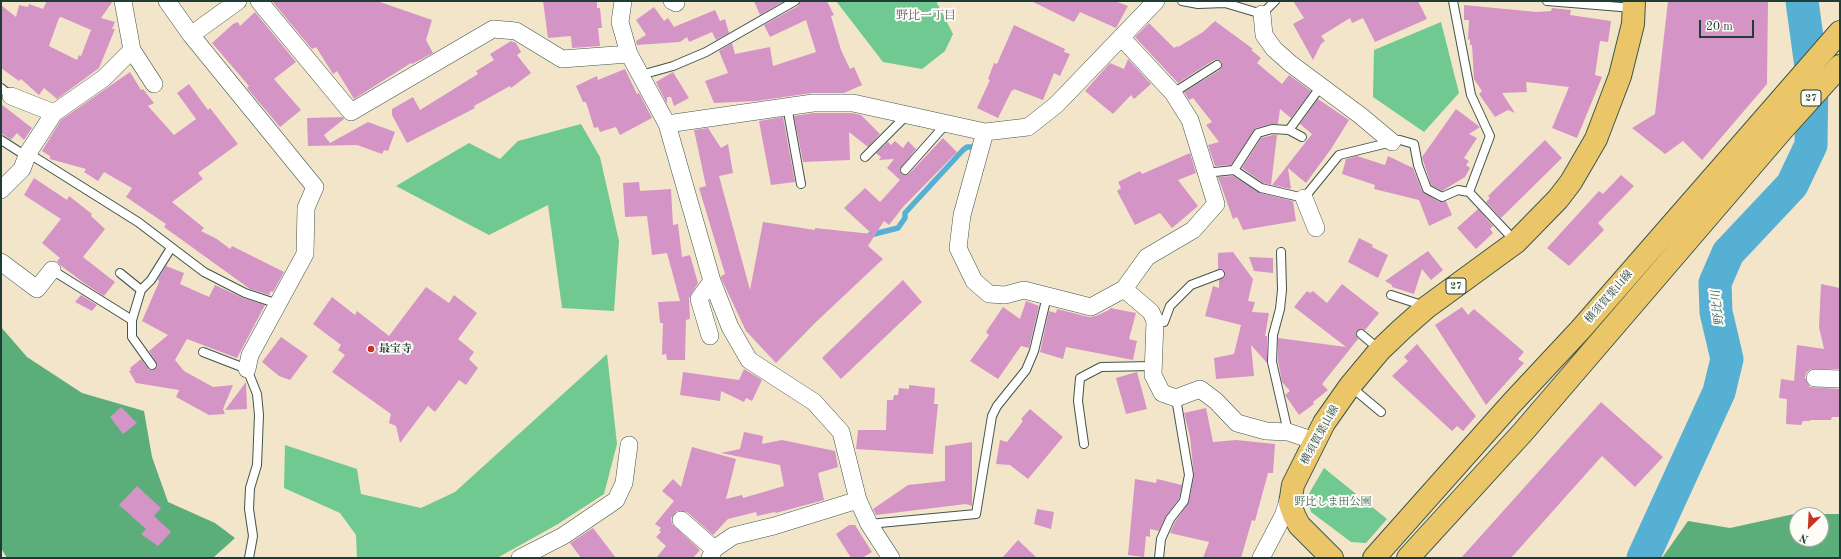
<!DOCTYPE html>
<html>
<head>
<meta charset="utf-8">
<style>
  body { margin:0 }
  #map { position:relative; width:1841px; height:559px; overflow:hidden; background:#f3e5ca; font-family:"Old Standard TT",serif }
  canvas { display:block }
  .frame { position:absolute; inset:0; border:2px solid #1f3d34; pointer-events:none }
  .north { position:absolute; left:1789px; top:507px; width:40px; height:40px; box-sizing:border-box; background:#fdfcf7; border:1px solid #a4b0a9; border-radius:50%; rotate:204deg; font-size:11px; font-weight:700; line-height:16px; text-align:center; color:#1f3d34 }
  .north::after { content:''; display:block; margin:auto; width:14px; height:18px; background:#c8321e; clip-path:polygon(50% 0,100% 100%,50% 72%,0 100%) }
  .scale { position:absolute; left:1699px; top:20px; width:55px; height:18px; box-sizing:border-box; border:2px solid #1f3d34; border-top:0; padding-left:5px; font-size:12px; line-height:14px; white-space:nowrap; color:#1f3d34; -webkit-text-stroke:3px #fdfcf7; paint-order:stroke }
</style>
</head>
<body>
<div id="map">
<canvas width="1841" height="559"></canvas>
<div class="frame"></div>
<div class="north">N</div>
<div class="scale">20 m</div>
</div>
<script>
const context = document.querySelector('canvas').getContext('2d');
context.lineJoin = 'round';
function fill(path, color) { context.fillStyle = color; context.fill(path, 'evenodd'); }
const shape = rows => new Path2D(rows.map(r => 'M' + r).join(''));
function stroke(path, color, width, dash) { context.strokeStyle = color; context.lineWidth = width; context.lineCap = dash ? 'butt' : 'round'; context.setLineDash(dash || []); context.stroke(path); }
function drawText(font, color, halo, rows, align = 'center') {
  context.font = font + ' "Old Standard TT","Noto Serif JP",serif'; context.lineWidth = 4; context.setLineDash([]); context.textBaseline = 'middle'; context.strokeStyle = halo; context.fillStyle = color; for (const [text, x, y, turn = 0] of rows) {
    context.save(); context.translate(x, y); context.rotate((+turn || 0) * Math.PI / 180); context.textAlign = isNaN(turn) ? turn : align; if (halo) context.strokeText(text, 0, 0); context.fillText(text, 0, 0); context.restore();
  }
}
fill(shape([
  [836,1,936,1,953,34,945,51,922,69,883,62],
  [1441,22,1459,93,1424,132,1373,97,1374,50],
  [581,124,600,157,619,241,614,311,562,308,548,205,489,235,396,186,469,143,500,159,518,141],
  [607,354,617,444,604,494,558,524,497,558,357,558,356,535,340,513,284,488,285,445,357,469,361,494,421,508,455,492],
  [1324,468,1387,519,1366,543,1351,542,1311,512,1307,497]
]), '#6fc990');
fill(shape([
  [1,327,27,357,82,393,144,411,152,457,168,502,215,523,235,538,213,558,7,558,1,548],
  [1794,514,1840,514,1840,558,1662,558,1688,521,1730,528],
  [1797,515,1821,515,1821,539,1797,539]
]), '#5bad7a');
stroke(shape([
  [870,235,898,228,905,218,905,213,963,150,967,147,974,147]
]), '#56b0d4', 5.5);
stroke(shape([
  [1643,558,1719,392,1727,359,1716,312,1715,283,1728,253,1792,185,1811,145,1812,74,1802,1]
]), '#56b0d4', 33);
fill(shape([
  [47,1,113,1,101,18,115,22,112,29,115,29,99,68,57,99,44,88,39,95,21,79,19,81,1,68,1,5,16,17,19,5,28,7,29,4,43,9],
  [61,17,91,30,81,56,79,55,77,60,49,46,59,18],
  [272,1,377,1,432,20,426,40,433,53,412,64,411,63,354,99,337,71,333,74,316,47,312,49],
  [543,1,597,1,597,8,600,8,602,28,598,28,600,46,572,48,571,36,548,38],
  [754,1,784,1,760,15],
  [800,1,827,1,834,15,831,16,841,50,850,69,854,67,862,85,844,93,812,93,756,101,714,103,705,81,728,73,719,51,732,43,735,54,770,47,773,66,816,52,806,20,770,37,764,25,798,6],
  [1031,1,1115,1,1128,6,1116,28,1080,12,1074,22],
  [1293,1,1418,1,1427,19,1375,42,1363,18,1352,23,1350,18,1321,36,1325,41,1321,44,1313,60,1293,24,1304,18],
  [1668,1,1768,1,1767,84,1702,160,1683,141,1665,154,1632,128,1655,114],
  [1464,5,1537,12,1551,11,1552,8,1571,10,1570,15,1611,21,1608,42,1600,41,1595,75,1602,77,1577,138,1552,128,1569,87,1526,82,1527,92,1502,93,1515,113,1508,110,1495,117,1479,94,1482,91,1474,79,1472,45,1470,45,1470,39,1468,40,1469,20,1464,20],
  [654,7,664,21,668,18,674,27,715,10,720,21,725,19,729,33,716,40,712,32,689,42,687,37,680,42,637,45,636,41,646,35,636,20],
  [255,12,296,62,274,79,301,110,280,127,247,88,249,86,212,43,233,24,238,22,240,26],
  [1215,21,1253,49,1251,50,1261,58,1257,63,1282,84,1289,75,1311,91,1291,118,1280,109,1278,124,1271,124,1256,128,1231,165,1215,166,1208,145,1219,142,1206,125,1212,122,1193,98,1189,100,1184,92,1220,70,1222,62,1219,60,1214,60,1178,83,1135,37,1149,23,1174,48,1177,46,1178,47,1203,32],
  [1014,25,1065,49,1064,52,1070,54,1060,76,1054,73,1043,100,1014,89,1013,91,1012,90,998,118,977,108,990,80,988,79,994,63,997,64],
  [511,41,516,43,521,52,517,55,531,73,511,88,510,86,474,106,475,108,407,143,392,115,392,109,413,97,420,110,478,74,476,71,494,60,490,54],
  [1128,59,1151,84,1134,99,1131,95,1113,114,1085,91,1110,63,1124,69],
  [625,69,637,94,639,93,652,118,620,135,616,127,600,132,598,127,594,128,586,102,583,102,576,86,597,76,598,80],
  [130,72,141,90,143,89,154,103,148,106,174,135,196,119,177,93,189,84,208,110,210,108,238,144,198,173,203,179,172,202,204,228,201,231,217,239,230,249,232,246,284,272,273,292,271,291,269,295,250,289,164,227,166,224,126,197,132,188,104,172,98,181,84,172,86,169,50,159,50,156,42,151,61,120],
  [673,72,689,98,674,106,671,97,667,97,667,104,656,82],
  [1318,99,1349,120,1331,149,1306,183,1288,168,1291,189,1272,185,1312,134,1300,124],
  [1,104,32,128,24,140,17,133,11,140,1,133],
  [1456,109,1480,127,1469,134,1477,138,1464,158,1469,161,1466,165,1470,168,1465,177,1442,191,1431,185,1422,157],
  [814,113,852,113,861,115,880,134,868,147,849,132,850,160,803,162,794,116],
  [343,117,344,119,324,135,330,143,368,122,395,132,388,151,384,150,382,154,357,145,308,146,307,118],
  [783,117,795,182,771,185,759,121],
  [708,128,721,148,728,144,733,173,719,176,750,290,763,222,815,230,815,228,872,234,844,208,865,188,880,202,900,180,887,168,894,159,879,160,881,157,876,153,888,142,891,145,895,141,903,148,908,141,916,149,900,169,901,174,904,175,909,174,943,138,957,152,903,207,889,225,884,221,868,246,883,259,815,323,776,363,746,331,721,278,721,276,725,274,699,188,706,186,694,130],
  [1273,135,1277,135,1271,185,1263,183,1242,168,1261,138],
  [1545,140,1562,158,1501,218,1486,202,1490,198,1488,196],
  [1190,153,1196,173,1178,180,1198,206,1172,228,1160,213,1135,225,1117,191,1121,188,1118,182,1140,171,1142,174],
  [1357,156,1385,165,1388,156,1413,168,1422,191,1439,202,1446,201,1452,215,1429,226,1419,200,1374,189,1375,185,1342,174,1346,159],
  [1621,175,1634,186,1598,223,1604,230,1569,266,1547,248,1599,191,1603,194],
  [1233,176,1260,193,1293,201,1296,221,1243,230,1237,217,1233,219,1218,177],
  [34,178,67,200,69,196,92,214,91,216,105,229,83,257,115,282,104,296,84,283,60,265,57,261,60,258,42,243,61,219,24,195],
  [639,182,640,191,671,189,673,225,678,224,682,257,690,255,698,283,689,298,690,319,686,320,685,360,667,360,666,354,662,355,663,323,660,323,658,302,680,301,667,253,652,255,647,216,625,217,623,183],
  [1478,209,1493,226,1490,229,1493,233,1476,249,1457,228],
  [1359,238,1373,245,1372,247,1388,255,1378,278,1348,262],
  [1428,251,1443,270,1431,280,1422,269,1414,294,1392,287,1392,285,1385,281],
  [1233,252,1253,279,1248,301,1255,302,1252,312,1269,313,1265,336,1267,336,1267,363,1251,345,1254,376,1216,379,1214,358,1234,354,1241,325,1205,316,1213,286,1219,288,1219,280,1225,275,1224,270,1218,269,1218,253],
  [1249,257,1273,258,1273,273,1254,271],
  [166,266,184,273,180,284,209,297,215,285,243,298,265,305,237,358,187,339,175,360,184,371,213,387,233,385,223,409,225,414,209,415,176,397,179,390,136,383,129,371,131,370,130,368,141,359,149,370,153,370,157,367,156,362,149,351,168,335,142,321,159,282,158,279],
  [903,280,922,302,841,379,822,358],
  [1342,284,1379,313,1365,330,1362,329,1357,331,1356,335,1358,339,1322,384,1328,390,1313,402,1314,404,1299,415,1285,395,1290,391,1282,382,1278,361,1278,338,1346,347,1294,307,1307,291,1310,293,1313,291,1327,303],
  [1821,284,1840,288,1840,369,1811,369,1806,373,1805,378,1810,387,1840,389,1840,417,1832,417,1831,420,1810,420,1810,421,1803,421,1801,425,1786,424,1787,399,1779,398,1781,379,1794,381,1797,345,1824,349,1819,327],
  [426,287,449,303,454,295,477,313,458,339,474,352,469,359,478,368,466,385,459,380,435,412,428,406,400,443,396,426,389,423,391,414,332,372,345,355,338,350,341,345,313,324,332,297,355,315,357,311,389,336],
  [81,295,97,305,92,311,75,302],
  [1026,301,1039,306,1029,348,1021,346,998,379,970,361,989,335,986,332,1003,307,1020,319],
  [1462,307,1468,315,1474,309,1524,352,1518,359,1524,363,1486,405,1435,325],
  [1110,308,1136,313,1129,339,1137,341,1133,360,1066,347,1063,359,1040,352,1049,311,1056,313,1057,309,1089,317,1096,316,1109,310],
  [281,337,308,356,290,380,279,376,262,362],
  [1417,344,1476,416,1463,431,1457,426,1452,431,1392,376,1408,361,1404,357],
  [744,369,762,380,752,401,746,398,744,402,721,391,720,401,680,395,683,372,739,380],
  [1137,372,1147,409,1126,414,1116,378],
  [246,382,247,409,225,410],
  [909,385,935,388,934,404,938,404,933,454,856,449,858,430,886,430,887,400,893,400,894,395,898,395,899,388,909,389],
  [1601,402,1663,457,1635,487,1602,456,1511,558,1461,558],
  [121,407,137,423,123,434,110,417],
  [1206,408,1213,442,1236,440,1275,444,1273,473,1268,473,1255,521,1252,520,1241,558,1203,558,1209,542,1170,533,1175,522,1189,502,1194,476,1190,437,1184,413],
  [1030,409,1063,437,1028,479,1010,465,996,464,1000,440,1007,442,1023,421,1021,419],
  [744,432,763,436,762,444,782,440,835,451,838,467,818,473,824,500,776,513,775,512,757,516,756,512,728,519,713,535,687,512,677,511,671,518,672,524,700,550,693,558,656,558,666,546,656,537,661,532,659,530,661,528,655,524,674,501,662,491,673,479,681,487,692,447,736,459,726,499,742,495,743,498,784,486,780,465,721,453,740,449],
  [972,442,972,506,966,504,876,515,873,509,908,485,945,481,945,446],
  [1135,479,1156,483,1157,479,1182,485,1179,499,1166,516,1159,531,1150,529,1150,537,1146,536,1144,557,1128,555],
  [137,486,161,508,154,516,171,532,158,546,141,534,146,529,119,505],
  [1037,509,1054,512,1051,529,1034,524],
  [849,525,855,525,872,552,862,558,851,558,836,534],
  [593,528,603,541,616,558,581,558,570,543],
  [1018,540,1037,558,1002,558]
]), '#d495c6');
const service = shape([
  [1182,1,1198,4,1225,3,1262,14,1275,1],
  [1453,1,1471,95,1490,136,1469,192,1516,242],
  [1547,1,1633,8],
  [641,75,673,66,706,52,795,1],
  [1,88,11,96],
  [1173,93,1217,65],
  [787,106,801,184],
  [1289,130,1302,137],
  [1,140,26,156],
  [28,153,138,222,204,272,245,293,278,304],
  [865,157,907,115],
  [905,170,946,124],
  [1234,170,1258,133,1272,129,1289,130,1321,86],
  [1205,173,1234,170,1261,188,1304,198,1339,155,1400,140,1414,144,1418,165,1427,189,1442,197,1458,190,1469,192],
  [1281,252,1282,290,1280,309,1273,335,1272,362,1288,432],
  [52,270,132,320],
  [120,273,141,290],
  [1391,295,1425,306],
  [1155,321,1164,322,1170,306,1191,285,1220,274],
  [1361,334,1380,350],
  [203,352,247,369,257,394,259,415,257,465,250,488,249,509,253,536,249,558],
  [152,365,132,337,132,320,141,290,151,280,171,248],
  [1350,386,1381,412],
  [1084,444,1078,401,1080,378,1101,367,1153,366],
  [869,524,976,514,992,416,997,406,1026,370,1034,351,1047,296],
  [1159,558,1161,539,1170,519,1184,501,1189,475,1176,398]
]);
const minor = shape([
  [123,1,132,50,154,84],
  [167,1,191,35,315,187,306,208,305,254,250,355,247,369],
  [259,1,351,112,493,29,516,31,562,59,629,54],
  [623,1,620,22,629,54,667,124,712,281,730,327,749,360,814,402,841,432,858,500,869,524,891,558],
  [672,1,676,3],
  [1262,14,1264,35,1274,49,1291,64,1361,116,1392,142],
  [191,35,238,1],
  [1121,37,1173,93,1190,120,1216,204,1193,230,1147,257,1124,289,1151,312,1155,321,1153,375,1162,393,1176,398,1200,389,1216,401,1237,423,1266,431,1288,432,1315,441],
  [11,96,54,113],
  [667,124,813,103,853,103,985,132,1028,127,1056,105,1156,1],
  [985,132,962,215,958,248,974,281,989,294,1005,295,1024,290,1091,307,1124,289],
  [1,190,22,169,28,153,54,113,104,78,132,50],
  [1304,198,1316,228],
  [1,262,37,289,52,270],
  [710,336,699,299,712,281],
  [1815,378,1840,379],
  [681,520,714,549],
  [520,558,563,536,616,500,624,483,629,445],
  [710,558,714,549,733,536,774,526,858,500],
  [1261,558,1283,516,1290,495]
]);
const primary = shape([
  [1332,558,1299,525,1294,515,1290,504,1293,485,1324,423,1350,386,1380,350,1402,329,1427,307,1516,242,1558,199,1571,182,1596,139,1620,76,1633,24,1634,1],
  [1374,558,1511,404,1581,329,1840,32],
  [1408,558,1523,432,1783,129,1840,66]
]);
stroke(service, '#3f564a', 10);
stroke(minor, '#3f564a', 18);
stroke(primary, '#3f564a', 24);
stroke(service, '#fff', 8);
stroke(minor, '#fff', 17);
stroke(primary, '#ebc669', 22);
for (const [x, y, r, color] of [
  [371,349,4,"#c8321e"]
]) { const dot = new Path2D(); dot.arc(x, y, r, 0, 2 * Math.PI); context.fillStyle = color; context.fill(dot); stroke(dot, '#fdfcf7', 1.5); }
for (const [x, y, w] of [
  [1811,98,20],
  [1456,286,20]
]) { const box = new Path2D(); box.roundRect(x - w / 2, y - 8, w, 16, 3); context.fillStyle = '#fdfcf7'; context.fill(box); stroke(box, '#1f3d34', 1); }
drawText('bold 10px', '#1f3d34', null, [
  ["27",1811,98],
  ["27",1456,286]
]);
drawText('11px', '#1f3d34', '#fdfcf7', [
  ["横須賀葉山線",1609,297,-49],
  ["横須賀葉山線",1320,435,-61]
]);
drawText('bold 11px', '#1f3d34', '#fdfcf7', [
  ["最宝寺",379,349]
], 'left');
drawText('11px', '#33604b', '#fdfcf7', [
  ["野比しま田公園",1333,502]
]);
drawText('12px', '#5e5c67', '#fdfcf7', [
  ["野比一丁目",926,16]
]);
drawText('italic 12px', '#306064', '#fdfcf7', [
  ["野比川",1718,308,-97]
]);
</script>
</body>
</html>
